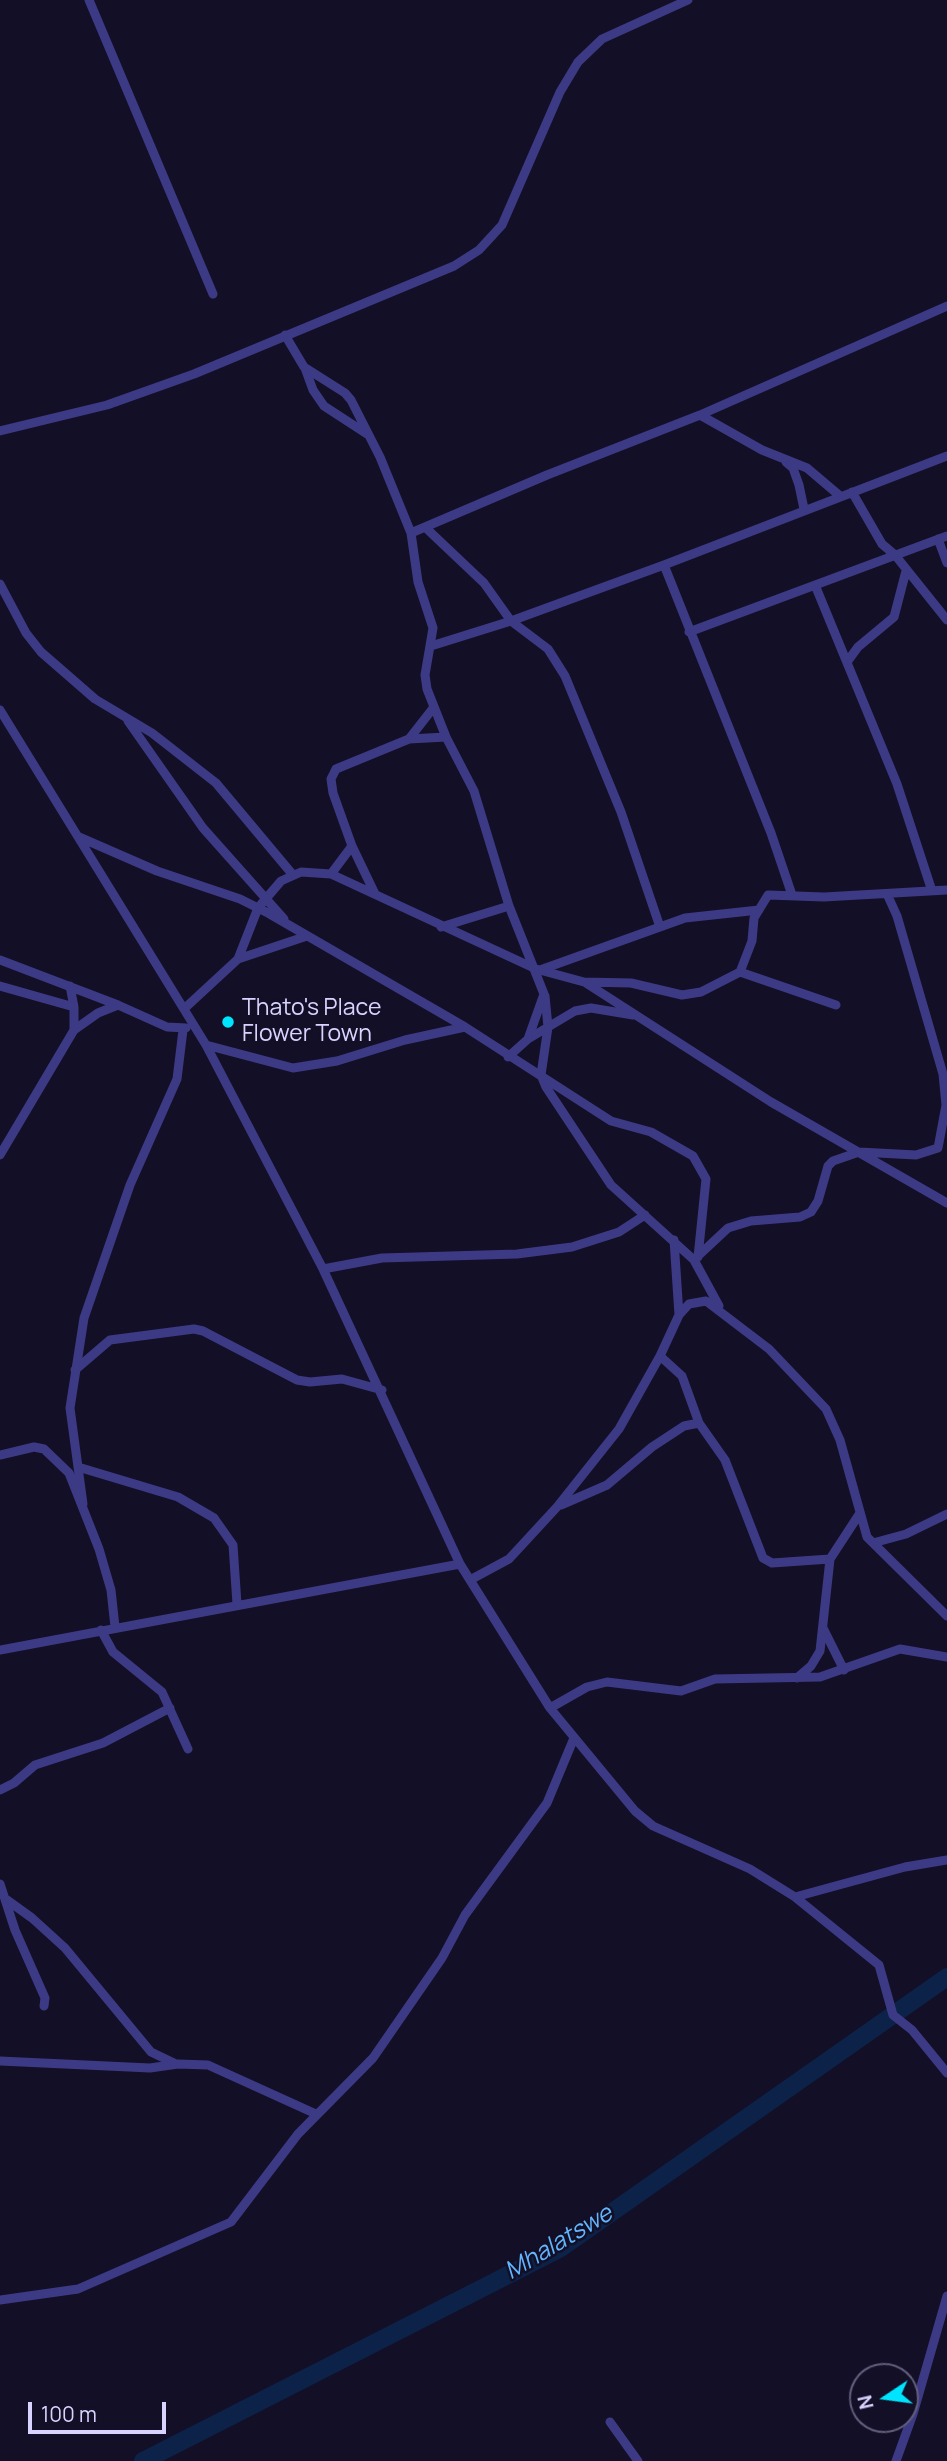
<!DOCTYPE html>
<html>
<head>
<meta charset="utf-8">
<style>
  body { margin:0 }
  #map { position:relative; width:947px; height:2461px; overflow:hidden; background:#130f26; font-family:Manrope,sans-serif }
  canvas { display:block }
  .north { position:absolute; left:849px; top:2363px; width:70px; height:70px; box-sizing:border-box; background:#130f26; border:2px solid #625e7d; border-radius:50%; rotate:257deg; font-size:19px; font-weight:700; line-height:28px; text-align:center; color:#d9d4ff }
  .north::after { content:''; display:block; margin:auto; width:24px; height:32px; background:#00e5ff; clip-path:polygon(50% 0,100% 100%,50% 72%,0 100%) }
  .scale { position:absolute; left:28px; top:2402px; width:138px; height:32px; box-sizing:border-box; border:4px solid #d9d4ff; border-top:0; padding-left:9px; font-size:21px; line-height:24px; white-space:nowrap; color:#d9d4ff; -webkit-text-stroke:5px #130f26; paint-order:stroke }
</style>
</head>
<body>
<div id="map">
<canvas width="947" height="2461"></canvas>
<div class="north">N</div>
<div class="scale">100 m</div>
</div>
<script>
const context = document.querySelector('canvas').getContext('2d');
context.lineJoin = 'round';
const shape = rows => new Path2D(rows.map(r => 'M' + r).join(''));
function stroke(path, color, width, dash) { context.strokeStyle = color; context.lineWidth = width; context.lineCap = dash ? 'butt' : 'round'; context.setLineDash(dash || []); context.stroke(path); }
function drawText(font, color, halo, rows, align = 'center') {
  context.font = font + ' Manrope,sans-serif'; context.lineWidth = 5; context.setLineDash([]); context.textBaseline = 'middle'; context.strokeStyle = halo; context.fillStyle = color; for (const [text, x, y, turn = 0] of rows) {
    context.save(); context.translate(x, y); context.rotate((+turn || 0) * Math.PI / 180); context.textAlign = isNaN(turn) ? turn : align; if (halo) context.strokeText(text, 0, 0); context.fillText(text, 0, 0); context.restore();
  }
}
stroke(shape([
  [143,2461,561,2248,947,1977]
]), '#0c2248', 18);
stroke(shape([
  [89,0,213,294],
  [285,335,304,367,345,393,351,400,380,457,411,533,547,475,700,415,947,306],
  [305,368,313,390,324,406,367,434],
  [700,415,762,450,807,468,840,496],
  [0,431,107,405,194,374,454,266,479,250,502,225,560,92,578,62,602,39,688,0],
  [786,462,793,468,799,485,804,509],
  [852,492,882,544,895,555,947,620],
  [427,529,484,583,511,621,548,649,565,676,621,812,660,927],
  [411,533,418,582,433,628,425,675,427,689,446,737,474,791,509,906,544,994,528,1039,508,1057],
  [938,539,947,563],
  [664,565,771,833,792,895],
  [0,584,26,633,41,652,95,699,152,733,216,783,293,875],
  [815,585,897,784,932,891],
  [689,632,947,536],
  [431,646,511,621,664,565,947,456],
  [847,662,858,647,894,617,906,571],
  [0,710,206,1045,323,1269,460,1564,550,1708,635,1811,653,1826,750,1869,795,1897,879,1965,893,2015,912,2030,947,2073],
  [128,721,203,828,284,919],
  [409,739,434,707],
  [79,837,157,871,240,899,268,913,465,1027,611,1121,651,1132,693,1156,706,1179,698,1257],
  [331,874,352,846],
  [375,894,352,846,333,793,331,779,336,769,409,739,446,737],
  [441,927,509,906],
  [238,959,258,908,281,881,301,872,331,874,536,969,584,982,631,983,682,995,701,992,740,972,752,941,754,918,768,895,824,897,947,890],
  [0,960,118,1005,167,1027,186,1028],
  [540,970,685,918,759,910],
  [740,972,836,1005],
  [586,983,771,1102,947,1203],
  [0,986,74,1007],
  [70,986,74,1007,74,1030],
  [545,996,548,1027,541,1075,546,1087,611,1185,694,1260,719,1306],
  [185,1008,238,959,307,936],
  [528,1039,575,1011,591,1008,633,1015],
  [206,1045,293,1068,337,1061,405,1040,465,1027],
  [0,1155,74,1030,98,1013,118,1005],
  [674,1240,679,1315],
  [698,1256,728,1228,751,1221,800,1217,811,1212,818,1201,828,1166,833,1161,859,1152,916,1155,938,1148,946,1105,943,1074,897,916,887,894],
  [323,1269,382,1258,517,1254,572,1247,619,1232,645,1215],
  [660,1356,682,1376,699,1423,725,1460,763,1558,772,1563,830,1559],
  [75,1370,110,1340,194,1329,203,1331,297,1380,310,1382,342,1379,382,1390],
  [0,1455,34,1447,44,1449,69,1473,99,1549,111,1590,115,1627],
  [78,1467,178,1497,214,1518,233,1545,237,1604],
  [83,1504,70,1408,84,1318,130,1185,177,1079,183,1030],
  [561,1505,607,1485,652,1447,684,1426,699,1423],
  [873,1543,906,1534,947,1514],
  [470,1580,509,1559,557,1507,619,1429,660,1356,679,1315,689,1304,706,1301,769,1349,826,1409,840,1440,867,1537,947,1616],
  [823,1628,844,1670],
  [101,1630,113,1652,162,1692,188,1749],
  [0,1650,460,1564],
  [797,1678,811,1666,820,1651,830,1559,860,1513],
  [550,1708,587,1687,607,1682,681,1691,715,1679,820,1677,900,1649,947,1657],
  [0,1790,14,1783,35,1765,103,1743,170,1708],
  [0,1884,15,1930,45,1998,44,2006],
  [795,1897,905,1867,947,1860],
  [7,1900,32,1918,65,1948,151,2052,174,2063],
  [0,2061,150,2068,178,2064,208,2065,316,2114],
  [0,2300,78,2289,231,2222,298,2134,373,2058,442,1958,465,1915,547,1803,574,1738],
  [610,2422,638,2461],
  [896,2461,913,2414,947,2296]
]), '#3d3a85', 9);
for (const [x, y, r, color] of [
  [228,1022,7,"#00e5ff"]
]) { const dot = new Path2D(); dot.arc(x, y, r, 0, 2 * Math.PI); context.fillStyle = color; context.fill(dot); stroke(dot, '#130f26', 2.5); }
drawText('23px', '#d9d4ff', '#130f26', [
  ["Thato's Place",242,1009],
  ["Flower Town",242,1035]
], 'left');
drawText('italic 24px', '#62b6ff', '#130f26', [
  ["Mhalatswe",559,2243,-31]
]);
</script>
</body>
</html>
